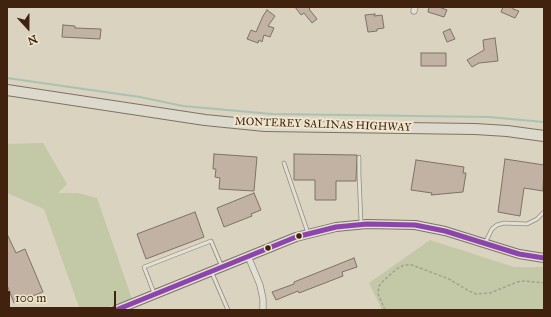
<!DOCTYPE html>
<html>
<head>
<meta charset="utf-8">
<style>
  body { margin:0 }
  #map { position:relative; width:551px; height:317px; overflow:hidden; background:#dad3bf; font-family:"IM FELL Great Primer",serif }
  canvas { display:block }
  .frame { position:absolute; inset:0; border:8px solid #40220e; pointer-events:none }
  .north { position:absolute; left:8px; top:8px; width:40px; height:40px; -webkit-text-stroke:3px #eee6ce; paint-order:stroke; rotate:159deg; font-size:11px; font-weight:700; line-height:16px; text-align:center; color:#40220e }
  .north::after { content:''; display:block; margin:auto; width:14px; height:18px; background:#40220e; clip-path:polygon(50% 0,100% 100%,50% 72%,0 100%) }
  .scale { position:absolute; left:8px; top:291px; width:108px; height:18px; box-sizing:border-box; border:2px solid #40220e; border-top:0; padding-left:5px; font-size:12px; line-height:14px; white-space:nowrap; color:#40220e; -webkit-text-stroke:3px #eee6ce; paint-order:stroke }
</style>
</head>
<body>
<div id="map">
<canvas width="551" height="317"></canvas>
<div class="frame"></div>
<div class="north">N</div>
<div class="scale">100 m</div>
</div>
<script>
const context = document.querySelector('canvas').getContext('2d');
context.lineJoin = 'round';
function fill(path, color) { context.fillStyle = color; context.fill(path, 'evenodd'); }
const shape = rows => new Path2D(rows.map(r => 'M' + r).join(''));
function stroke(path, color, width, dash) { context.strokeStyle = color; context.lineWidth = width; context.lineCap = dash ? 'butt' : 'round'; context.setLineDash(dash || []); context.stroke(path); }
function drawText(font, color, halo, rows, align = 'center') {
  context.font = font + ' "IM FELL Great Primer",serif'; context.lineWidth = 4; context.setLineDash([]); context.textBaseline = 'middle'; context.strokeStyle = halo; context.fillStyle = color; for (const [text, x, y, turn = 0] of rows) {
    context.save(); context.translate(x, y); context.rotate((+turn || 0) * Math.PI / 180); context.textAlign = isNaN(turn) ? turn : align; if (halo) context.strokeText(text, 0, 0); context.fillText(text, 0, 0); context.restore();
  }
}
fill(shape([
  [43,143,67,184,58,193,78,193,97,198,132,299,99,310,80,310,44,209,7,193,7,144],
  [430,240,514,267,544,267,544,310,382,310,369,283]
]), '#c3c9a6');
stroke(shape([
  [7,78,140,97,183,106,272,114,489,117,544,122]
]), '#aac2b4', 2);
const building = shape([
  [295,7,311,7,309,9,317,19,312,23,304,13,301,15,295,7],
  [429,7,439,7,447,10,444,17,428,12,429,7],
  [503,7,513,7,513,9,519,11,515,18,501,12,503,7],
  [267,10,275,16,268,26,274,28,270,37,264,35,262,42,259,40,258,43,247,39,251,30,256,32,263,16,267,10],
  [375,14,374,16,382,15,384,28,377,29,377,31,368,32,365,15,375,14],
  [63,25,75,26,75,28,101,29,100,39,62,37,63,25],
  [450,29,455,39,447,42,443,32,450,29],
  [495,38,498,61,479,63,472,67,467,60,484,50,483,40,495,38],
  [421,53,446,53,446,66,421,66,421,53],
  [214,154,257,157,254,191,219,189,220,178,215,177,216,169,213,169,214,154],
  [294,154,357,155,356,181,336,181,336,200,315,200,315,180,294,180,294,154],
  [505,159,544,165,543,191,524,188,520,216,498,212,505,159],
  [416,160,464,167,463,173,466,173,463,192,431,195,432,193,411,190,416,160],
  [254,193,261,210,251,214,252,216,224,227,217,208,254,193],
  [195,212,204,237,146,259,137,234,195,212],
  [7,234,16,253,25,249,43,292,14,303,7,285,7,234],
  [354,258,357,267,342,272,343,276,299,293,298,291,276,300,272,292,294,284,294,282,354,258]
]);
fill(building, '#c1b2a3');
stroke(building, '#7c7366', 1);
const lane = shape([
  [359,157,359,174,361,223],
  [284,163,308,233],
  [485,243,492,229,497,225,504,223,527,224,537,219,544,212],
  [212,273,228,310],
  [154,293,144,267,211,241,222,267]
]);
const street = shape([
  [414,11,415,7],
  [248,256,260,285,263,299,263,310]
]);
const secondary = shape([
  [116,310,296,237,336,227,367,224,415,225,445,231,519,254,544,258]
]);
const highway = shape([
  [7,90,205,120,265,126,475,129,507,131,544,136]
]);
stroke(lane, '#938b7e', 4.5);
stroke(street, '#938b7e', 7);
stroke(secondary, '#7c7366', 10);
stroke(highway, '#7c7366', 12);
stroke(shape([
  [385,310,378,294,379,286,384,280,398,268,404,265,412,265,449,279,469,291,476,294,490,293,517,282,524,281,544,283]
]), '#a49f95', 1.5, [3, 2]);
stroke(lane, '#e2dfd4', 3);
stroke(street, '#e2dfd4', 5.5);
stroke(secondary, '#e2dfd4', 8);
stroke(highway, '#dddacd', 10);
stroke(shape([
  [116,310,296,237,336,227,367,224,415,225,445,231,519,254,544,258]
]), '#8e44ad', 5);
for (const [x, y, r, color] of [
  [299,236,3.5,"#40220e"],
  [268,248,3.5,"#40220e"]
]) { const dot = new Path2D(); dot.arc(x, y, r, 0, 2 * Math.PI); context.fillStyle = color; context.fill(dot); stroke(dot, '#eee6ce', 1.5); }
drawText('11px', '#40220e', '#eee6ce', [
  ["MONTEREY SALINAS HIGHWAY",323,125,2]
]);
</script>
</body>
</html>
